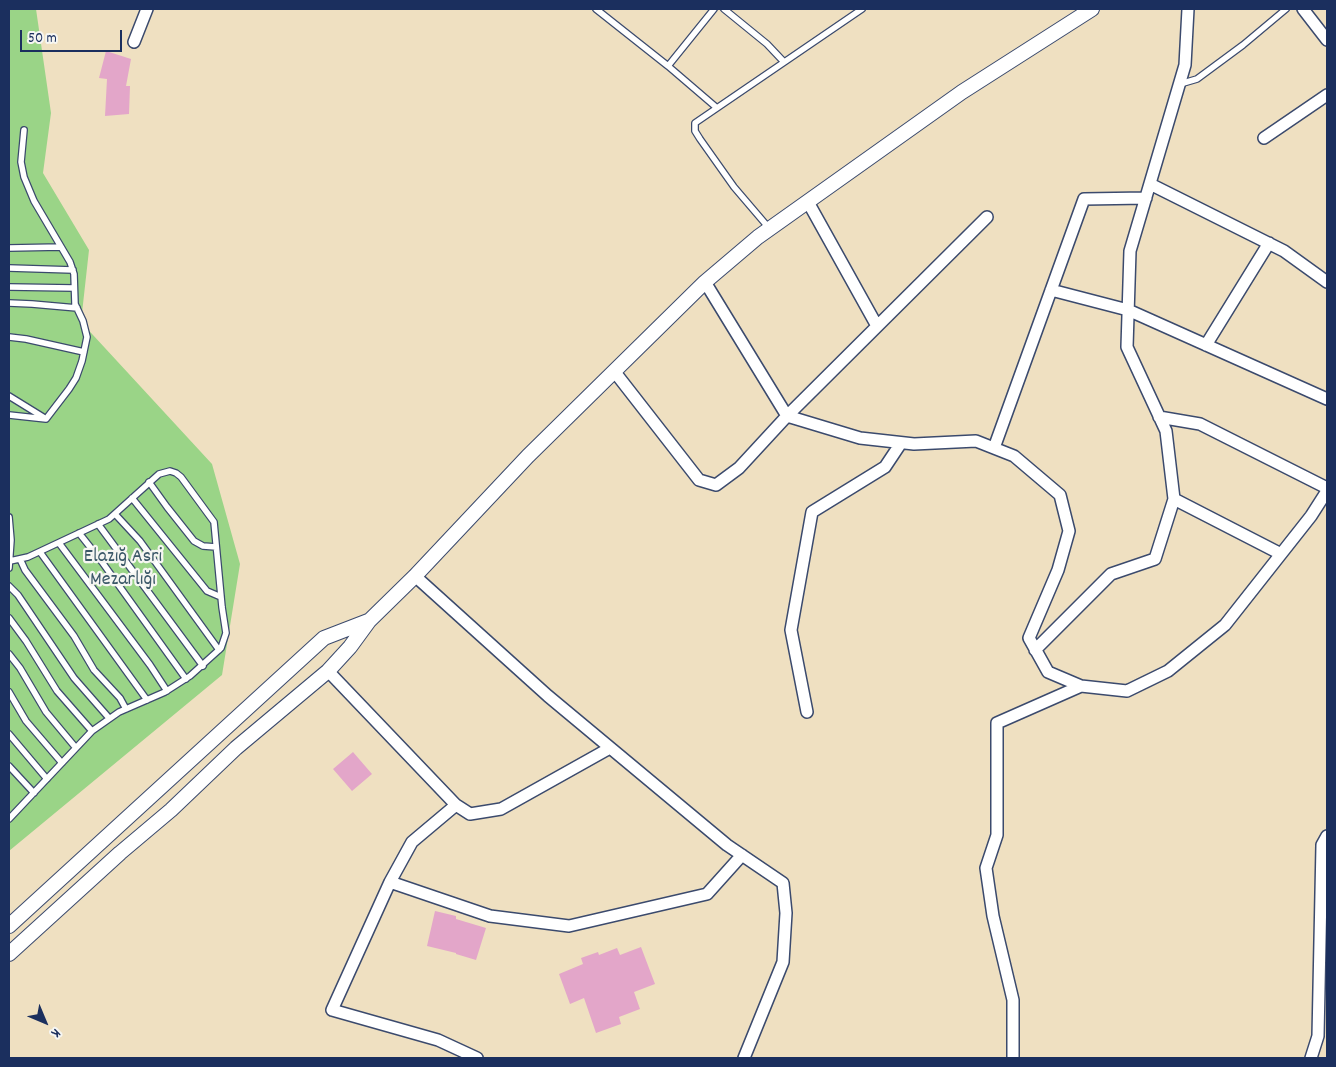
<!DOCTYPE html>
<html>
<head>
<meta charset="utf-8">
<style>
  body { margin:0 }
  #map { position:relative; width:1336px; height:1067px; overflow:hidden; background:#efe0c1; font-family:Dekko,sans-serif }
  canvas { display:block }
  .frame { position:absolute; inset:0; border:10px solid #1b2f5e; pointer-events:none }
  .north { position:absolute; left:20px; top:997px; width:50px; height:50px; -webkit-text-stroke:4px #f6f6f2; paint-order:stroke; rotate:135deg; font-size:14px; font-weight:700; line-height:20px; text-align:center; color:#1b2f5e }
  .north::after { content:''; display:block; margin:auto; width:18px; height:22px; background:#1b2f5e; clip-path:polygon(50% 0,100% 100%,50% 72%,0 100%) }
  .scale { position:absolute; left:20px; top:30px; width:102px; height:22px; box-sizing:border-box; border:2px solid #1b2f5e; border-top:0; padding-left:6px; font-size:15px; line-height:18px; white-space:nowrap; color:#1b2f5e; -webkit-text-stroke:4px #f6f6f2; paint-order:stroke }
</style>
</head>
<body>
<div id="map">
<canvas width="1336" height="1067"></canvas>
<div class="frame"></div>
<div class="north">K</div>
<div class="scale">50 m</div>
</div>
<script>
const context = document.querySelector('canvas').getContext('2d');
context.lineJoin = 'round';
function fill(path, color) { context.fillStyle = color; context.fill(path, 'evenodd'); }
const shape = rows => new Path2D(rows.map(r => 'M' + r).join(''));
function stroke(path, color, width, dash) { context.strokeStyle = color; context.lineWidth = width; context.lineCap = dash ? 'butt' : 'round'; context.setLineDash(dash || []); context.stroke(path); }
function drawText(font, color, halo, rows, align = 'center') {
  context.font = font + ' Dekko,sans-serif'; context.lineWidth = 4.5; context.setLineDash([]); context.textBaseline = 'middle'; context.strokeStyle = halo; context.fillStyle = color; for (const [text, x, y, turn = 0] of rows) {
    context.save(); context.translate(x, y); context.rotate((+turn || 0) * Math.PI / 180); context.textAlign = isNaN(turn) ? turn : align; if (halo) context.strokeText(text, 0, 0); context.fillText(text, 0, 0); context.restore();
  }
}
fill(shape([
  [9,9,36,9,51,113,43,173,89,250,81,322,212,464,240,564,222,675,9,851]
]), '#9ad487');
fill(shape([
  [106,51,131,59,126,86,130,86,129,114,105,116,107,79,99,78],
  [353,752,372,774,352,791,333,769],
  [435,911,456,916,456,919,486,928,476,960,456,954,456,953,427,946],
  [641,947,655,984,634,992,640,1009,619,1017,621,1024,596,1033,584,998,570,1004,559,974,583,964,581,958,598,952,599,955,617,948,620,955]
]), '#e3a6c9');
const service = shape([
  [596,9,668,66,717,108],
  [724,9,767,44,784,62],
  [668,66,714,9],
  [1180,84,1197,79,1243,45,1286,9],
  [769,228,734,187,700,139,695,131,695,123,862,9],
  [9,248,61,247],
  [9,268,73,270],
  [9,287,74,288],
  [9,303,32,304,77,308],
  [9,337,26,339,84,352],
  [9,396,43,417],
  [9,415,46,419,69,389,76,378,82,361,87,337,83,321,75,304,74,274,70,262,34,201,24,177,21,162,24,130],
  [149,482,167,507,194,541,203,546,216,547],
  [132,498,207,591,221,597],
  [115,514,140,541,219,650],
  [9,517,11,540,9,568],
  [98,524,203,666],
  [79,533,102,562,186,679],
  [59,543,150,665,167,691],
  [40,552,147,700],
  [20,559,25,570,74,636,94,670,120,698,126,709],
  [9,586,18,595,74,678,109,718],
  [9,618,26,641,57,691,92,731],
  [9,654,20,668,46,712,76,748],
  [9,692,26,721,62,763],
  [9,734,47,779],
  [9,766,34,793],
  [9,819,92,731,119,712,165,692,190,676,221,648,226,633,222,607,214,522,181,477,176,473,170,471,159,474,109,519,28,557,10,561]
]);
const minor = shape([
  [1303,9,1327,40],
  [134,42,147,9],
  [1264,138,1327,95],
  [1150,184,1284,251,1327,282],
  [808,202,877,326],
  [705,282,787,416,860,438,914,444,976,441,1014,456,1060,495,1069,531,1058,570,1029,638,1048,672,1081,686,1127,691,1168,671,1225,625,1311,516,1327,491],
  [1051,290,1128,310,1327,399],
  [1206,345,1269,243],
  [614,371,699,480,716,485,739,468,787,416,987,217],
  [1159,417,1200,424,1327,488],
  [994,448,1084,199,1146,198],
  [1174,499,1281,554],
  [415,576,548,696,727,845,783,883,786,913,783,962,744,1058],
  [1035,650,1111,574,1155,559,1174,499,1166,431,1127,347,1130,251,1185,65,1188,9],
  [328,671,456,805,470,814,501,809,610,748],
  [807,712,791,630,812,512,885,467,901,443],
  [456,805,412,842,390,882,332,1010,438,1040,477,1058],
  [390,882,490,916,569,926,707,894,742,855],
  [1013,1058,1013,1000,993,916,986,868,997,835,997,723,1081,686],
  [1311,1058,1318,1036,1322,845,1327,836]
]);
const tertiary = shape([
  [9,926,324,638,368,621],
  [9,954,120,853,171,810,236,748,328,671,350,647,369,621,415,576,528,456,705,282,758,237,962,92,1092,9]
]);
stroke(service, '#3b4a6d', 8);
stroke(minor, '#3b4a6d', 14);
stroke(tertiary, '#3b4a6d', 16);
stroke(service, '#fff', 5.5);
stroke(minor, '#fff', 11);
stroke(tertiary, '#fff', 14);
drawText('20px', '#3b5868', '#f6f6f2', [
  ["Elazığ Asri",123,558],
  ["Mezarlığı",123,581]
]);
</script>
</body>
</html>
